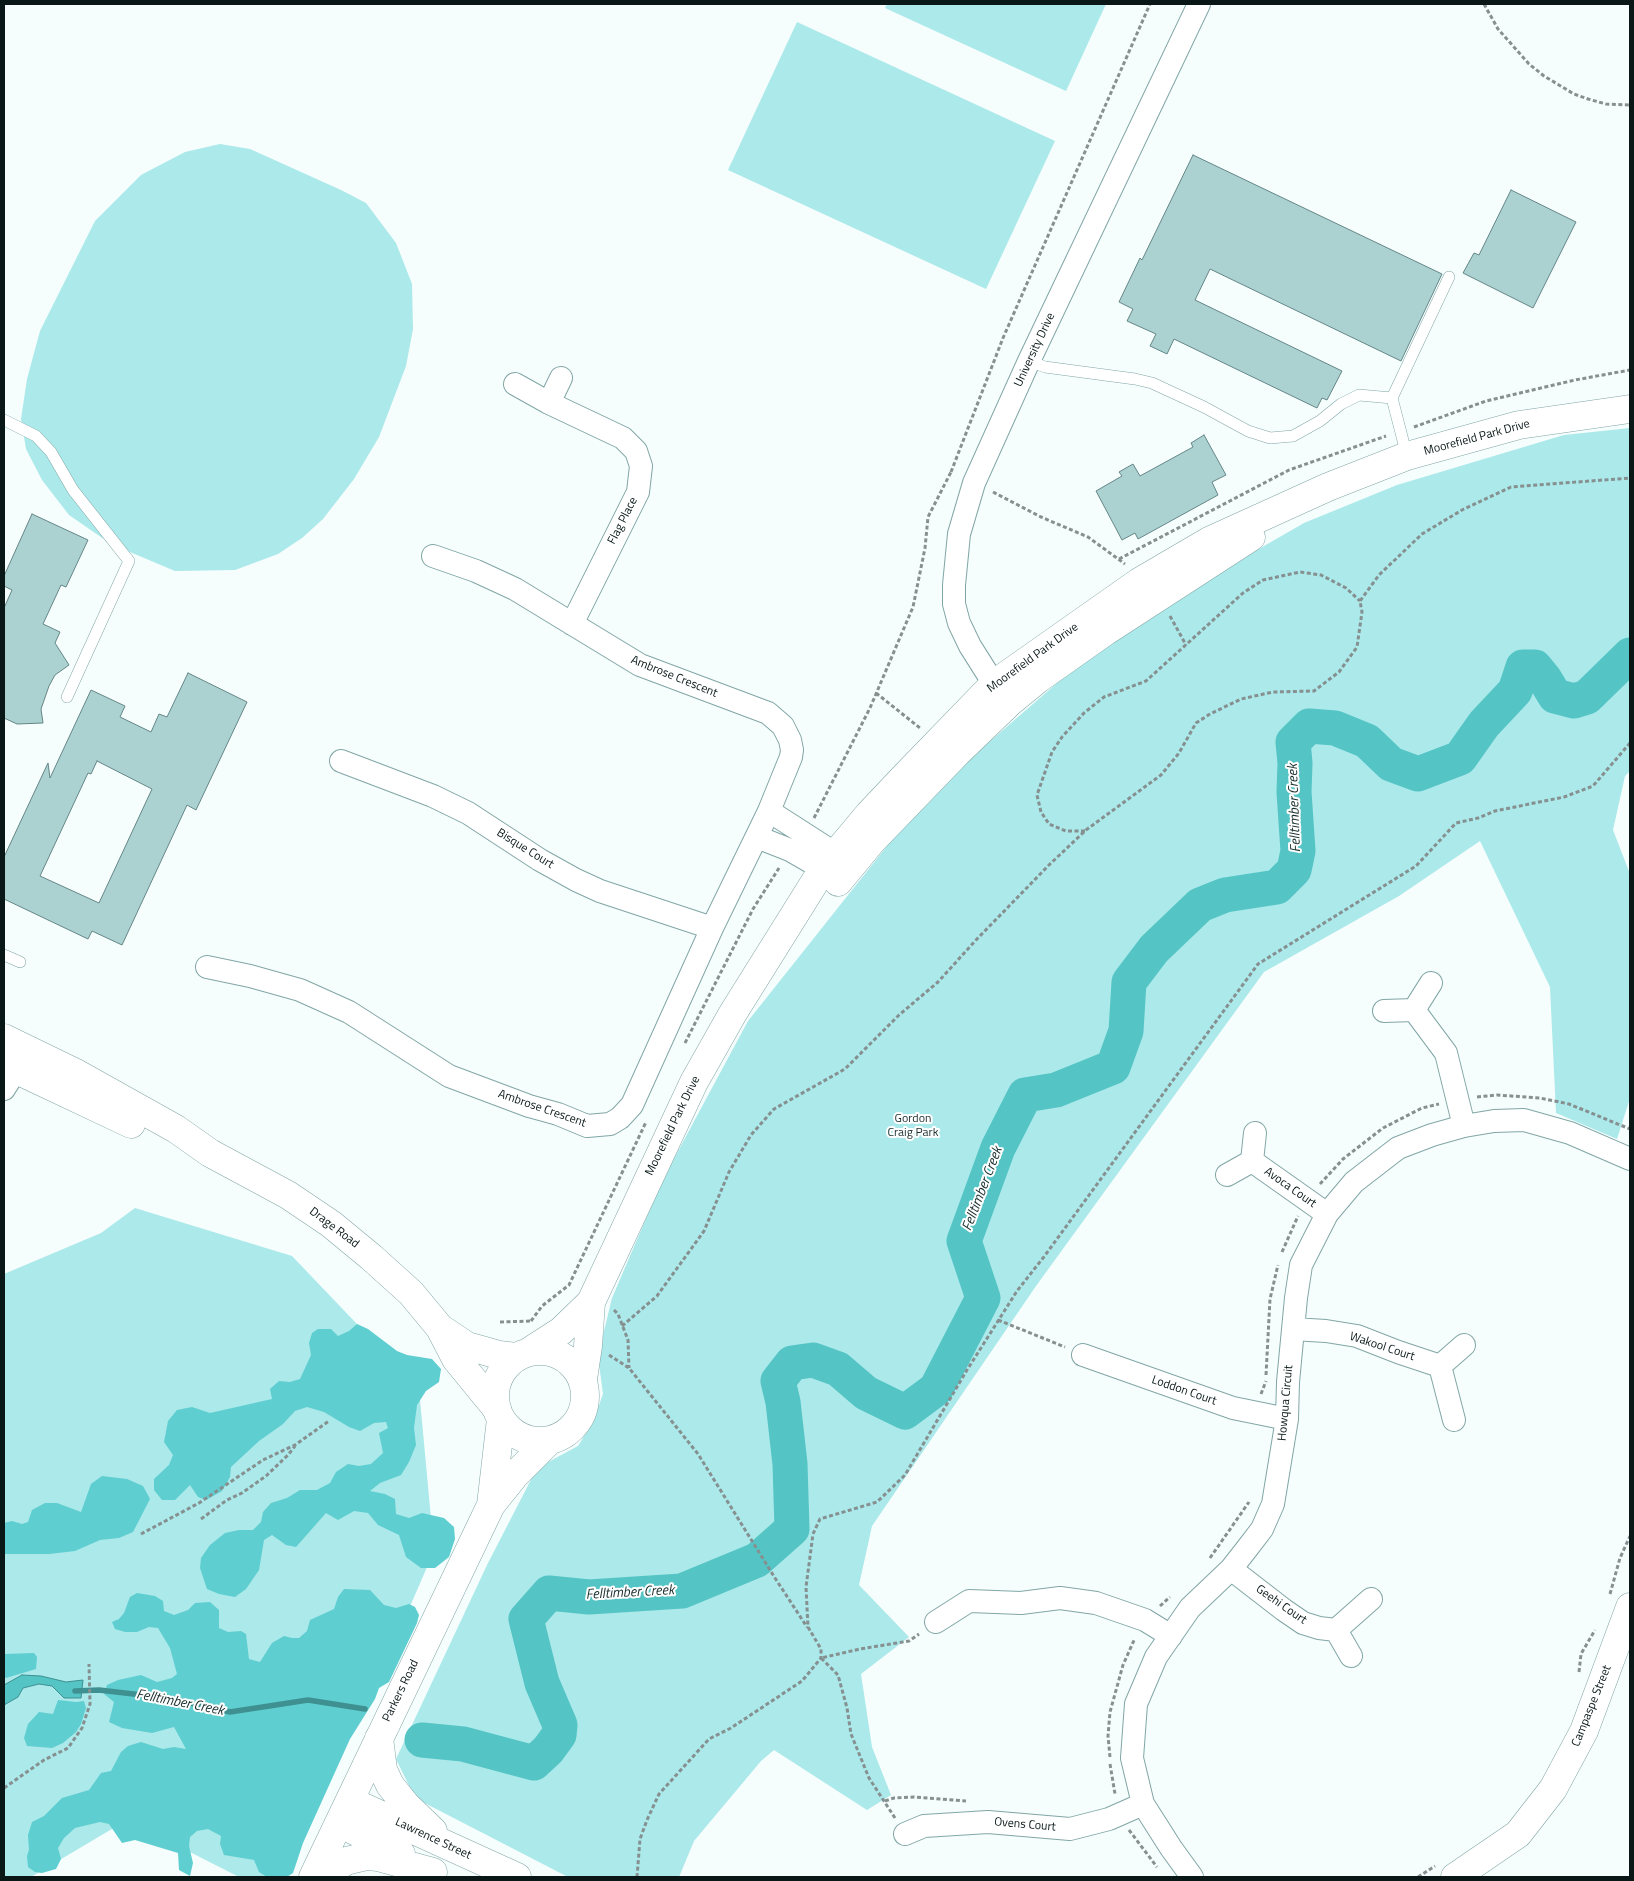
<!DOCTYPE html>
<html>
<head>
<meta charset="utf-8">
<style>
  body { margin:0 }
  #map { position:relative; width:1634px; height:1881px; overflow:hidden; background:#f6fdfd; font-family:"Titillium Web",sans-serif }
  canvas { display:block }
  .frame { position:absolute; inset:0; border:5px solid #091717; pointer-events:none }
</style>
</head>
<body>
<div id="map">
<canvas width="1634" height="1881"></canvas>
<div class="frame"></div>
</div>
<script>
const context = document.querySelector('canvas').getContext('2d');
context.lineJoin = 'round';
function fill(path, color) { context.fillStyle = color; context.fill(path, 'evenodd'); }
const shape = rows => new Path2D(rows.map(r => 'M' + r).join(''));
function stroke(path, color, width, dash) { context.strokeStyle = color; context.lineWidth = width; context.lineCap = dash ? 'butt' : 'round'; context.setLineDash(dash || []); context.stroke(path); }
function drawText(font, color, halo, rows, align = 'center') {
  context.font = font + ' "Titillium Web",sans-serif'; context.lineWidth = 4; context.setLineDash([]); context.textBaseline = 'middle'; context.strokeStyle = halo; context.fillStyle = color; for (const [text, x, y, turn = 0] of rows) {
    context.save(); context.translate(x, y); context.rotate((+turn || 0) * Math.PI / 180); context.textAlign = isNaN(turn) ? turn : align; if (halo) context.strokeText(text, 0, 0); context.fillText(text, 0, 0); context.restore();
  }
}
fill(shape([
  [887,4,1106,4,1066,91,885,8],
  [797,22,1055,141,986,289,728,170],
  [220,144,250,149,341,190,366,203,396,243,412,284,413,329,406,366,379,437,354,479,323,519,302,538,278,554,235,570,175,571,111,544,69,515,42,480,26,449,21,419,27,379,40,331,95,221,141,175,185,152],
  [1630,428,1630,771,1625,776,1613,830,1630,874,1630,1098,1617,1139,1556,1113,1550,987,1480,841,1399,896,1264,972,1036,1286,872,1526,859,1585,909,1637,861,1674,872,1747,891,1795,867,1810,774,1750,761,1761,694,1841,679,1877,568,1877,415,1798,396,1759,488,1563,537,1468,578,1446,593,1422,603,1394,598,1356,612,1298,663,1179,748,1021,926,797,1118,630,1304,523,1397,485,1564,435],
  [135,1208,292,1256,419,1389,434,1551,408,1611,281,1877,239,1877,127,1820,31,1877,4,1877,4,1274,101,1233]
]), '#abe9ea');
fill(shape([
  [357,1324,368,1329,397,1351,407,1355,432,1359,441,1369,439,1382,426,1391,417,1405,414,1428,416,1445,409,1462,401,1475,380,1483,370,1491,385,1494,395,1499,396,1514,409,1518,422,1513,444,1518,454,1527,455,1539,449,1557,435,1568,421,1568,406,1557,399,1535,378,1525,368,1513,354,1511,338,1520,326,1513,296,1547,286,1545,272,1535,264,1540,259,1570,246,1589,235,1597,219,1594,207,1589,200,1568,201,1558,210,1545,225,1533,239,1530,253,1530,261,1522,263,1512,271,1503,287,1498,300,1490,317,1490,330,1483,336,1472,348,1464,359,1466,371,1464,383,1453,379,1433,388,1428,386,1422,374,1423,360,1431,349,1427,324,1412,307,1407,295,1411,283,1424,259,1441,231,1467,230,1477,222,1491,206,1500,198,1497,190,1485,175,1500,162,1500,154,1490,154,1479,169,1465,173,1455,164,1442,168,1421,177,1410,192,1407,210,1413,272,1399,270,1389,279,1381,290,1382,300,1379,311,1355,309,1343,312,1333,318,1329,331,1329,338,1336,349,1331],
  [102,1476,127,1479,143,1486,150,1499,133,1532,119,1538,100,1540,75,1551,49,1554,4,1554,4,1523,12,1521,22,1524,28,1522,32,1510,45,1503,57,1503,81,1512,91,1484],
  [344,1589,370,1590,384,1605,396,1608,409,1604,415,1607,419,1615,417,1623,389,1682,379,1688,375,1699,350,1739,303,1843,293,1873,287,1877,267,1877,259,1872,254,1860,224,1855,220,1844,221,1836,208,1829,197,1831,190,1837,189,1846,193,1863,190,1876,179,1870,178,1853,135,1840,122,1843,109,1824,100,1822,75,1828,64,1838,58,1848,61,1859,56,1869,42,1873,35,1872,28,1867,27,1856,29,1850,28,1835,32,1822,44,1816,62,1798,89,1790,101,1773,111,1771,121,1752,128,1746,141,1742,163,1749,174,1747,186,1749,174,1727,152,1733,122,1728,109,1722,114,1702,104,1694,107,1685,118,1680,141,1675,157,1682,172,1678,177,1674,170,1648,158,1628,149,1627,137,1632,125,1632,115,1629,112,1622,119,1619,124,1613,130,1597,137,1593,155,1596,163,1601,164,1611,174,1615,188,1610,195,1603,210,1602,219,1610,219,1628,228,1632,241,1631,246,1634,249,1659,260,1662,272,1643,284,1636,292,1638,299,1638,307,1631,310,1620,334,1609,338,1597],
  [34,1653,37,1657,36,1669,6,1678,4,1677,4,1657,5,1654],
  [58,1700,76,1702,84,1701,86,1708,81,1724,76,1732,63,1743,52,1748,27,1746,24,1738,28,1724,39,1712,53,1714]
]), '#5fced0');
const water = shape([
  [22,1675,41,1676,66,1682,83,1680,81,1698,64,1698,52,1686,39,1684,23,1688,18,1697,4,1705,4,1685,22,1675]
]);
fill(water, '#54c4c5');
stroke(water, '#3e9091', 1);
stroke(shape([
  [75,1691,99,1690,168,1698,230,1712,308,1700,365,1709]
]), '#3e9091', 5.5);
stroke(shape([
  [422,1740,463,1744,534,1763,548,1750,559,1735,560,1725,542,1683,526,1619,549,1593,589,1597,682,1591,757,1560,792,1529,790,1464,783,1402,778,1381,792,1363,813,1360,838,1369,866,1393,905,1412,936,1389,983,1298,964,1241,998,1148,1025,1095,1056,1090,1113,1067,1126,1031,1129,982,1154,949,1200,905,1225,895,1277,887,1294,870,1298,851,1294,792,1295,763,1293,742,1309,726,1335,728,1367,741,1391,764,1418,774,1460,758,1484,724,1515,691,1523,667,1535,667,1544,678,1555,696,1574,701,1587,697,1630,655]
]), '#54c4c5', 35);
const building = shape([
  [1193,155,1442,274,1401,361,1210,269,1195,300,1342,371,1327,400,1322,398,1317,408,1174,339,1167,354,1150,346,1156,334,1127,321,1133,309,1119,302,1140,258,1142,260,1193,155],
  [1511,190,1576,222,1533,308,1463,273,1474,253,1479,255,1511,190],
  [1204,435,1226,475,1212,482,1218,495,1138,539,1135,533,1122,540,1096,491,1122,476,1119,472,1133,464,1140,476,1193,447,1191,443,1204,435],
  [32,514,88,540,66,587,61,585,43,624,60,632,55,643,69,665,55,675,49,686,41,709,43,723,17,724,4,718,4,608,12,590,4,586,4,576,32,514],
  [188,673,247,702,196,810,187,805,122,945,92,931,88,939,4,899,4,857,48,763,50,778,91,690,125,706,120,717,151,732,159,714,167,717,188,673],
  [97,761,152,789,99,903,40,876,88,773,91,774,97,761]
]);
fill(building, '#acd1d1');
stroke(building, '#638686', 1);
const service = shape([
  [1029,361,1045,367,1135,379,1152,383,1204,407,1248,431,1270,438,1293,436,1320,421,1341,404,1359,395,1392,398,1407,456],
  [1392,398,1449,277],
  [4,420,36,436,51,452,73,490,129,561,67,697],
  [4,955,20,962]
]);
const minor = shape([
  [515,384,549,403,623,438,636,451,641,466,638,492,572,624],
  [549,403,561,378],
  [1004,696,994,684,970,646,959,623,954,604,954,585,959,534,974,483,1029,361,1199,4],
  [341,761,433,796,468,813,540,860,576,880,600,891,712,928],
  [769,811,836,854,843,868],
  [757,837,790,850,823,869,839,872],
  [207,967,250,976,300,990,349,1012,449,1076,529,1106,558,1114,587,1126,610,1124,620,1118,632,1105,712,928,769,811,791,757,792,750,790,740,783,726,768,713,640,665,515,589,476,571,433,556],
  [1414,1010,1431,983],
  [1384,1011,1414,1010,1446,1053,1464,1126],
  [4,1089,16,1070,23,1055],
  [1252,1161,1255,1133],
  [1227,1175,1252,1161,1327,1214],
  [1293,1329,1326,1331,1357,1336,1398,1352,1440,1366,1464,1345],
  [1083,1355,1233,1408,1287,1419],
  [1440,1366,1454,1420],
  [1231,1569,1284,1610,1303,1623,1319,1628,1336,1630],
  [936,1622,969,1601,1021,1603,1060,1598,1096,1603,1145,1620,1171,1636],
  [1351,1656,1336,1630,1371,1599],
  [905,1834,924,1826,988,1822,1070,1829,1109,1819,1143,1804],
  [1192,1877,1171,1848,1143,1804,1132,1758,1136,1704,1156,1657,1190,1608,1231,1569,1249,1546,1262,1529,1273,1504,1287,1419,1288,1382,1296,1298,1301,1265,1327,1214,1354,1182,1398,1148,1432,1135,1464,1126,1494,1121,1524,1120,1570,1133,1630,1159]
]);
const tertiary = shape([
  [4,1038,74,1072,176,1129,210,1153,288,1195,331,1224,371,1257,411,1293,440,1328,456,1359,497,1409],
  [4,1064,131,1124],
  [440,1328,467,1346,499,1355,516,1357],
  [1455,1877,1518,1834,1553,1789,1584,1731,1630,1607]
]);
const secondary = shape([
  [838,882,872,841,957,753,1010,702,1038,679,1106,631,1251,537],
  '495 1396a45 45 0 1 1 90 0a45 45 0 1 1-90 0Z',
  [530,1351,561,1331,591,1302,694,1082,733,1013,823,869,869,814,903,778,994,684,1139,582,1209,541,1328,487,1407,456,1519,425,1630,409],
  [583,1379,588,1346,591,1302],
  [491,1505,501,1419],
  [379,1738,383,1770,390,1785,406,1805,433,1831],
  [350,1801,517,1877],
  [339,1823,401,1854],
  [313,1877,491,1505,515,1475,550,1440],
  [321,1877,346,1861,367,1856,378,1857,433,1872]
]);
stroke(service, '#82a6a6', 12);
stroke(minor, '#82a6a6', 24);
stroke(tertiary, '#82a6a6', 29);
stroke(secondary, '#82a6a6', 29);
stroke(shape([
  [1484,4,1498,29,1529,64,1544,76,1574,94,1588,99,1606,104,1630,105],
  [1414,427,1486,401,1575,380,1630,370],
  [951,472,1003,338,1150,4],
  [993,492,1041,517,1088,537,1125,564],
  [1119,559,1289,470,1386,436],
  [1170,616,1186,645],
  [876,693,920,728],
  [814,818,870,708,913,607,925,548,928,517,951,472],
  [1085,831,1066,831,1049,824,1041,812,1037,795,1052,752,1062,737,1084,713,1104,697,1146,681,1243,593,1263,580,1300,572,1321,575,1346,588,1360,601],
  [685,1043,753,909,779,868],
  [1477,1097,1497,1095,1540,1098,1569,1104,1630,1129],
  [1320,1184,1343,1159,1383,1128,1422,1108,1439,1104],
  [1282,1252,1298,1216],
  [614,1310,618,1314,628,1340,629,1368],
  [998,1320,1065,1347],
  [531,1321,542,1306,569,1285,646,1122],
  [500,1322,532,1321],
  [622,1326,657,1296,704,1231,729,1172,751,1135,774,1109,845,1069,899,1015,938,982,976,940,1050,864,1086,830,1161,775,1179,753,1196,723,1210,714,1241,699,1273,692,1314,691,1339,672,1357,647,1362,612,1360,601,1379,575,1422,534,1462,510,1511,487,1630,478],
  [609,1355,629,1368,698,1454,775,1578,807,1627],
  [1266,1375,1270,1299,1278,1265],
  [1261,1394,1266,1381],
  [201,1519,227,1500,242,1493,266,1476,288,1455,295,1446],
  [141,1534,199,1503,263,1460,295,1445,329,1421],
  [1210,1558,1249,1502],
  [1610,1594,1620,1558,1630,1536],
  [1160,1606,1170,1597],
  [1579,1672,1581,1654,1595,1630],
  [1110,1757,1108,1736,1110,1712,1123,1665,1135,1638],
  [1110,1764,1115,1794],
  [4,1788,44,1760,68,1748,82,1728,90,1704,89,1664],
  [885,1801,894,1798,914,1797,966,1801],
  [895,1818,869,1778,851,1734,847,1708,838,1675,821,1658,860,1649,909,1641,919,1634],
  [1129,1830,1157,1867],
  [637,1877,640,1839,647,1820,659,1794,709,1739,731,1728,802,1681,821,1658,821,1649,808,1627,806,1587,813,1534,820,1519,877,1502,905,1475,967,1370,1017,1291,1043,1258,1258,964,1416,866,1456,823,1478,818,1495,811,1564,797,1593,786,1630,743],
  [1418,1877,1435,1866]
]), '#869090', 3, [4, 2.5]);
stroke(service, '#fff', 11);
stroke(minor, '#fff', 22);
stroke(tertiary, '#fff', 28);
stroke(secondary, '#fff', 28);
drawText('12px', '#091717', '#fff', [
  ["University Drive",1035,350,-65],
  ["Moorefield Park Drive",1477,438,-15],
  ["Flag Place",623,521,-63],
  ["Moorefield Park Drive",1033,658,-36],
  ["Ambrose Crescent",674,677,22],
  ["Bisque Court",525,849,32],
  ["Ambrose Crescent",542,1109,19],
  ["Moorefield Park Drive",673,1126,-64],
  ["Avoca Court",1290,1188,35],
  ["Drage Road",334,1228,37],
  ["Wakool Court",1382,1347,18],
  ["Loddon Court",1184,1391,19],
  ["Howqua Circuit",1286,1403,-85],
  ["Geehi Court",1281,1605,35],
  ["Parkers Road",401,1691,-64],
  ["Campaspe Street",1592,1706,-68],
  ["Ovens Court",1025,1825,5],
  ["Lawrence Street",433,1839,25]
]);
drawText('12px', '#1a2e2e', '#fff', [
  ["Gordon",913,1119],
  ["Craig Park",913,1133]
]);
drawText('italic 14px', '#192d2d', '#fff', [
  ["Felltimber Creek",1295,808,-92],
  ["Felltimber Creek",983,1189,-69],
  ["Felltimber Creek",630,1593,-3],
  ["Felltimber Creek",180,1703,11]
]);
</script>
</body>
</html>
